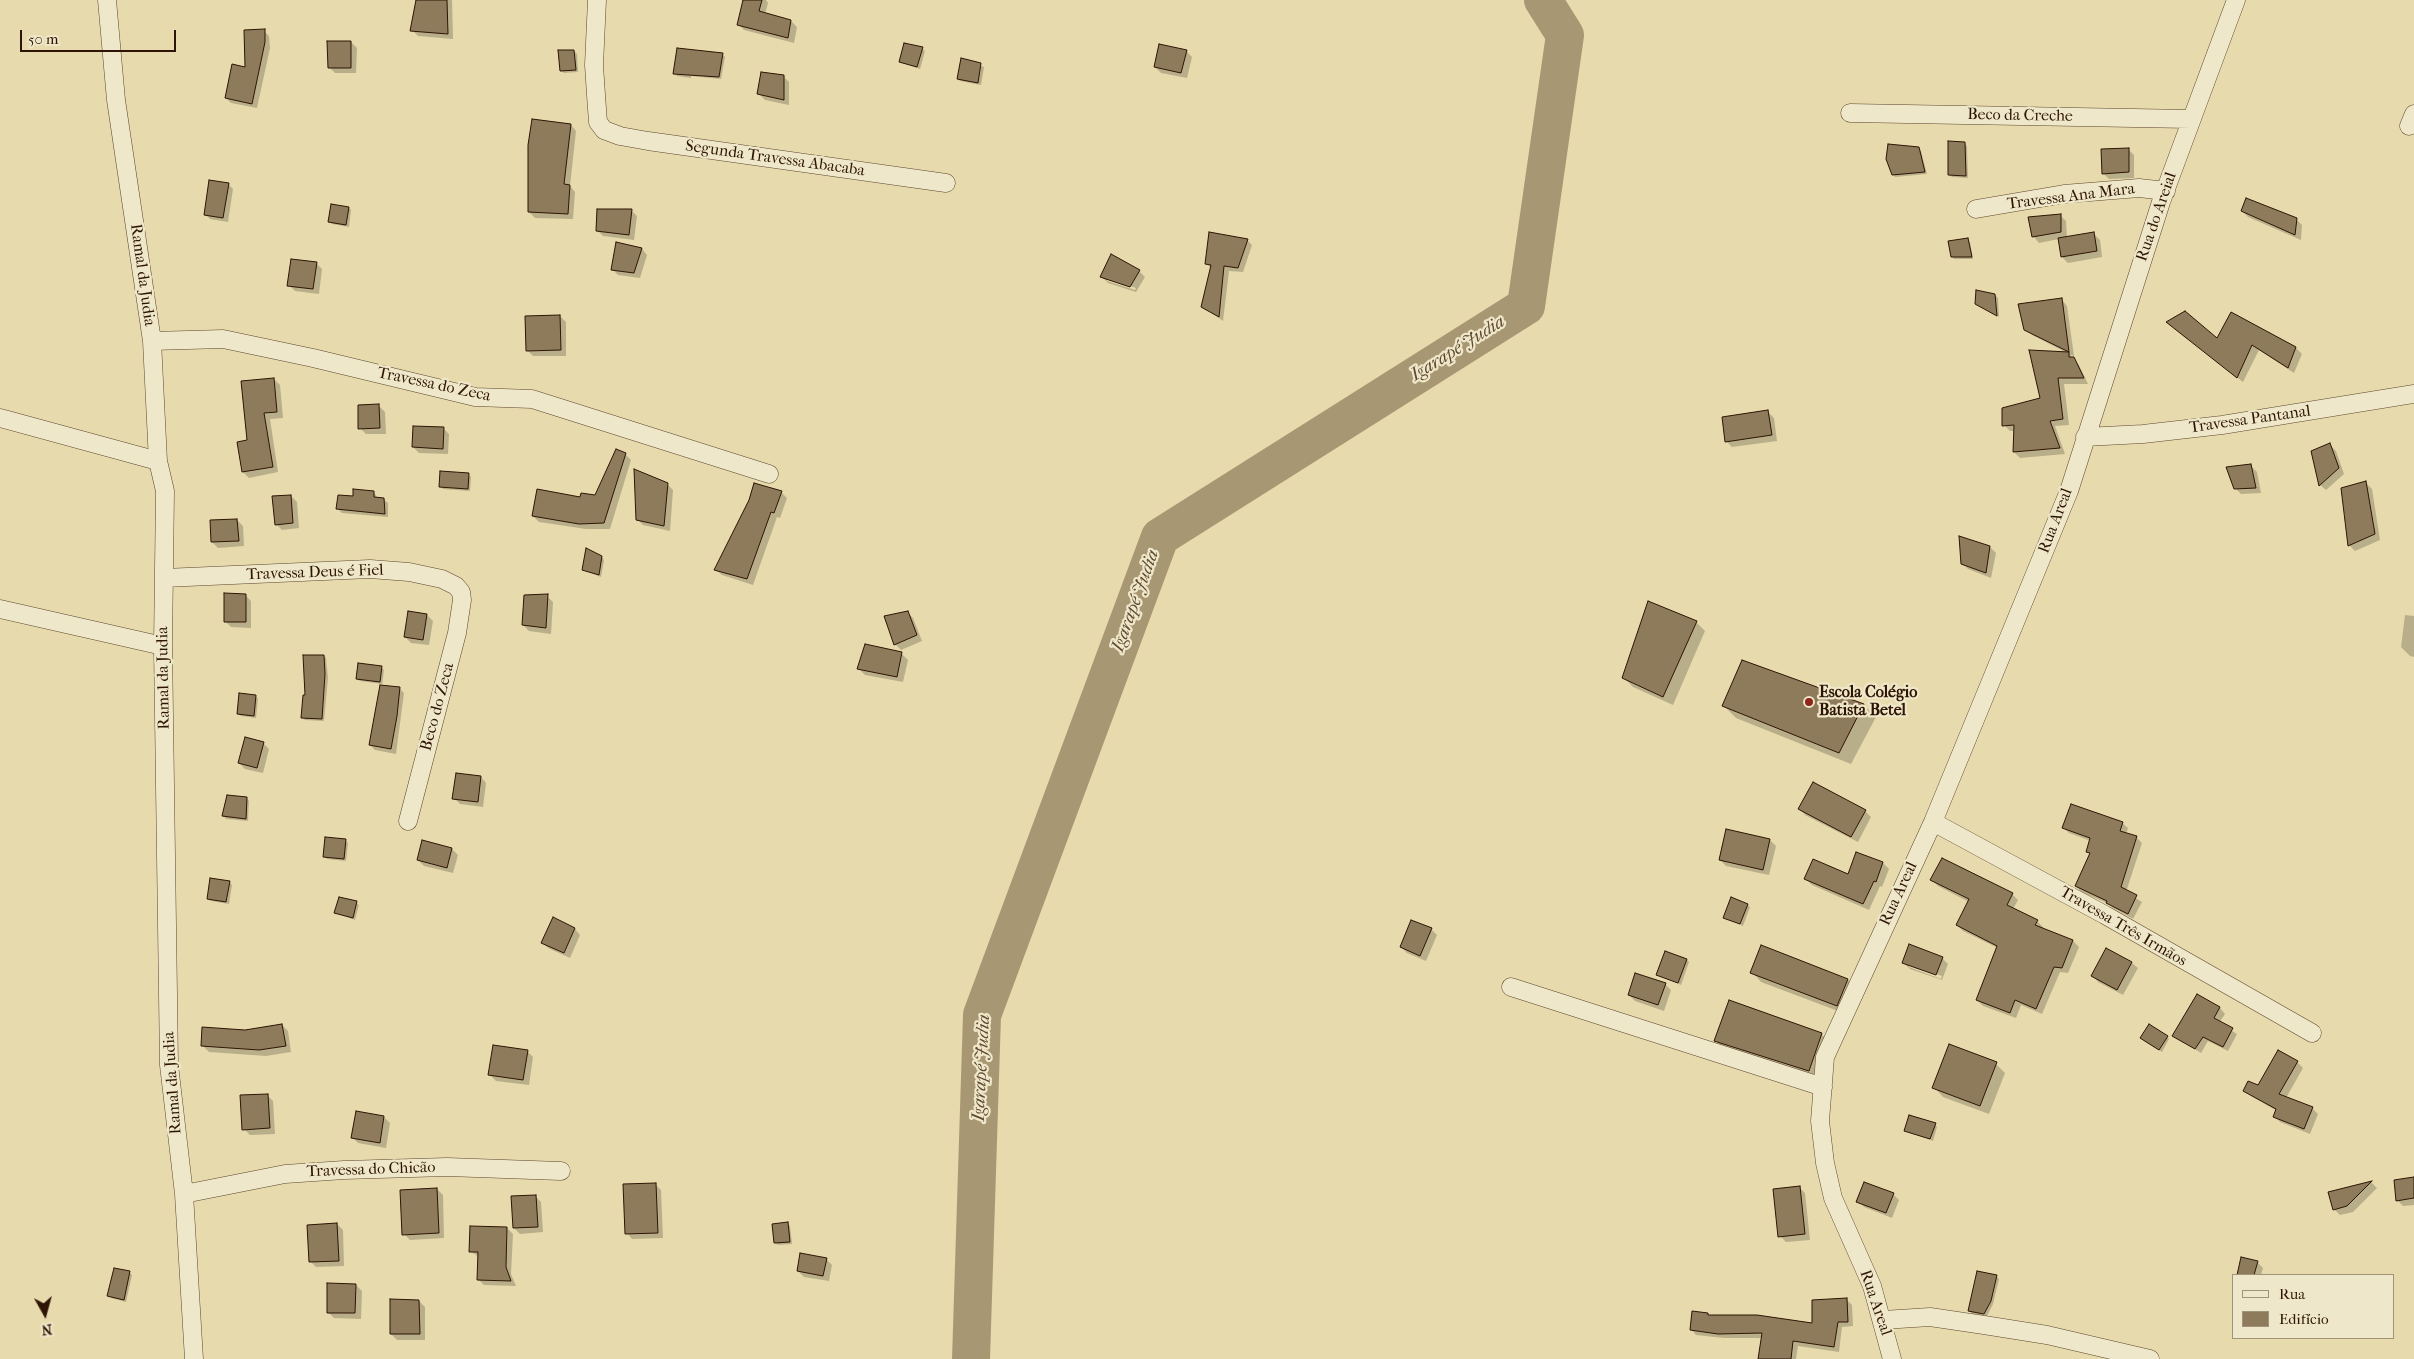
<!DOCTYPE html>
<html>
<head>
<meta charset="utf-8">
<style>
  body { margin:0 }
  #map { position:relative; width:2414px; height:1359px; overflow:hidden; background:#e7daac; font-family:"IM FELL French Canon",serif }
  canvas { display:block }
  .legend { position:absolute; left:2232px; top:1274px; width:162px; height:65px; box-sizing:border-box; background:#efe7c9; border:1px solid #a1937a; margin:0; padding:6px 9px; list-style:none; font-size:15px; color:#2d1404 }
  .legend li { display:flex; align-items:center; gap:10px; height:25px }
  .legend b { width:25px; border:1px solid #a1937a }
  .north { position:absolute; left:20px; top:1289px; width:50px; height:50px; -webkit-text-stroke:4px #efe7c9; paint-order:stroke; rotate:173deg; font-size:14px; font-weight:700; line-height:20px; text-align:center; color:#2d1404 }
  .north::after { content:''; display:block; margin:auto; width:18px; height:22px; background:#2d1404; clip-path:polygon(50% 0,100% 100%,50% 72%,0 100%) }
  .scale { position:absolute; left:20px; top:30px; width:156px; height:22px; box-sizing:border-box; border:2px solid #2d1404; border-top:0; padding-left:6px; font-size:15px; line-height:18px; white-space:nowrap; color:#2d1404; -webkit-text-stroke:4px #efe7c9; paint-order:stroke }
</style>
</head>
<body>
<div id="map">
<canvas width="2414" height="1359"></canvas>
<ul class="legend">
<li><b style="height:6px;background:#efe7c9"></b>Rua</li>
<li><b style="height:14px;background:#8e7b5b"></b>Edifício</li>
</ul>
<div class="north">N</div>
<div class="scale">50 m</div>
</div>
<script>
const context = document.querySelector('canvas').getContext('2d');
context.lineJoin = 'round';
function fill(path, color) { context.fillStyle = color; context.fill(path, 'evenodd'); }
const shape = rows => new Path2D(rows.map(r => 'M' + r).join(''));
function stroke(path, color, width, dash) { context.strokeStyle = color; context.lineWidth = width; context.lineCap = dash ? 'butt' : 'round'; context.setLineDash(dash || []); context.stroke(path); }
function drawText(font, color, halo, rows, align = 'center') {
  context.font = font + ' "IM FELL French Canon",serif'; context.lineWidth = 4.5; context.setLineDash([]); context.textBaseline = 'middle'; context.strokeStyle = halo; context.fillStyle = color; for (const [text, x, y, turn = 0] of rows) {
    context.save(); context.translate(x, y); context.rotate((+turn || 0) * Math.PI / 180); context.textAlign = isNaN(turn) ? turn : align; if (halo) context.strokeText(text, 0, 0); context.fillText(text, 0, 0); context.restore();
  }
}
fill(shape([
  [417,0,452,0,453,39,418,36,412,30],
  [744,0,766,0,768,3,765,14,791,21,797,27,794,43,744,30,738,24],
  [264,31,269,36,270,48,257,108,231,103,226,98,246,69],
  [351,42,357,48,356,73,335,73,329,67],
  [922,49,925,51,920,69,900,62],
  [574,51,577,54,578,72,564,73,561,71],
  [1186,51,1192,57,1187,78,1161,73,1155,67],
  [722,54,725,57,721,79,691,76,691,78,677,76,675,73],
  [962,59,984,67,981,85,960,81,958,79],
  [783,76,789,82,789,105,765,100,759,94],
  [571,125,576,131,570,186,575,192,573,219,535,218,529,212],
  [1964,143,1967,146,1968,178,1952,177,1949,174],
  [1919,148,1921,151,1927,174,1895,177,1893,174],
  [2128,149,2134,155,2134,178,2109,179,2103,173],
  [228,184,233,189,228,222,210,219,205,214],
  [349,208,351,210,349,227,332,224,330,222],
  [631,210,637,216,634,240,603,236,597,230],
  [2242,211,2296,219,2302,225,2301,240,2248,217],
  [2060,215,2066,221,2067,238,2094,234,2100,240,2102,257,2068,263,2062,257,2059,239,2039,243,2034,237],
  [1967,239,1970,242,1973,259,1954,259,1952,257],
  [1247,240,1252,245,1243,272,1229,271,1223,321,1202,306,1211,268,1207,264],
  [642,249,647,255,640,278,618,275,612,269],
  [316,263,322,269,319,294,295,291,289,285],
  [1139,271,1145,277,1136,292,1108,283,1102,277],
  [1107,278,1136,288,1135,290,1107,281],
  [1995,295,1998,298,1999,317,1976,304],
  [2062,300,2067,306,2074,356,2070,355,2079,365,2088,384,2064,384,2069,425,2055,426,2065,454,2020,458,2014,452,2015,431,2010,431,2004,425,2042,399,2067,353,2032,335,2026,329],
  [560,316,566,322,566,356,533,356,527,350],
  [2168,323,2217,340,2296,348,2302,354,2294,373,2259,350,2243,382],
  [274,379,280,385,283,418,270,419,278,472,249,478,243,472,248,441],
  [379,406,385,412,386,434,366,434,360,428],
  [1768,412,1774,418,1777,441,1732,447,1726,441],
  [443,428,449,434,448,454,419,453,413,447],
  [2330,445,2336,451,2344,474,2326,490,2320,485],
  [625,454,631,460,610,529,586,529,539,522,533,516,581,499,596,496],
  [2251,466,2257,472,2261,493,2241,494,2235,488],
  [468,474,471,477,470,491,443,489,440,486],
  [2366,483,2372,489,2380,540,2355,551,2350,546,2343,489],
  [667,484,673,490,670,531,643,525,637,519],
  [374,492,378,499,383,499,388,503,388,517,342,513,338,509,354,497],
  [781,492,787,498,780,518,777,517,753,585,722,575,716,570],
  [291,496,297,502,299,528,282,530,276,524],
  [237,520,243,526,244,546,218,548,212,542],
  [1990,547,1996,553,1991,578,1968,569,1962,563],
  [602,557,604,560,601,577,584,570],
  [245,595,251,601,251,628,231,627,225,621],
  [547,596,553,602,551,634,529,631,523,625],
  [907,612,913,618,922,641,901,650,895,644],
  [427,615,433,621,429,645,411,643,405,637],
  [2405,615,2414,616,2414,657,2410,656,2401,647],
  [1696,622,1705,631,1673,705,1633,687,1624,678],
  [866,646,902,654,908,660,903,682,865,675,859,669],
  [324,656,326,658,328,678,324,721,305,720,302,717,307,697],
  [381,667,384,670,382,686,399,688,404,693,396,754,375,750,370,745,382,684,360,681,357,679],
  [256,696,258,699,256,718,241,716,238,714],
  [1864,705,1876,717,1851,764,1736,718,1724,706],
  [263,743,269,749,263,773,245,769,239,763],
  [481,777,486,783,483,807,460,804,454,798],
  [247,798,249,801,248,821,226,819,224,816],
  [1800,809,1865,811,1871,817,1858,842,1805,815],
  [2122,823,2128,828,2126,834,2136,837,2142,843,2126,892,2142,902,2133,919,2113,908,2107,903,2081,892,2076,886,2090,854,2088,851,2091,841,2069,833,2063,827],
  [345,840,348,843,346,861,327,859,324,856],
  [1770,840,1776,846,1769,875,1726,866,1720,860],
  [452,849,458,855,453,873,424,866,418,860],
  [1883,863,1889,869,1882,887,1880,886,1869,910,1812,885,1806,879,1849,876],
  [1932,880,2012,894,2018,900,2013,909,2037,921,2043,927,2042,929,2073,941,2079,947,2068,973,2060,972,2042,1014,2021,1005,2016,1018,1983,1006,1977,1000,1998,948,1963,931,1957,925,1969,902,1938,886],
  [229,882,232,885,229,904,211,901,208,899],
  [356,903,359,905,355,920,336,913],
  [1747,905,1750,907,1743,926,1724,917],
  [575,929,580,935,570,958,548,948,542,942],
  [1431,929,1437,935,1426,961,1407,953,1401,947],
  [1762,947,1848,980,1857,989,1846,1014,1761,982,1752,972],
  [1942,958,1948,964,1942,980,1910,969,1904,963],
  [1909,964,1942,976,1941,979,1909,967],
  [1687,960,1689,962,1681,985,1658,975],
  [2132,963,2138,968,2123,995,2098,982,2093,976],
  [1665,984,1671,990,1664,1011,1635,1001,1629,995],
  [2198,996,2220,1008,2225,1014,2219,1023,2237,1034,2228,1051,2208,1041,2201,1053,2174,1036],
  [282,1025,288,1031,291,1052,266,1056,209,1052,203,1046],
  [1821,1034,1831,1043,1818,1080,1725,1050,1716,1041],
  [2167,1037,2169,1039,2162,1052,2144,1041],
  [527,1051,533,1057,529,1085,496,1081,490,1075],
  [2297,1062,2303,1068,2286,1098,2312,1108,2318,1114,2310,1134,2280,1122,2274,1116,2277,1111,2251,1096,2245,1091,2259,1087],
  [1996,1064,2005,1073,1989,1114,1943,1097,1934,1087],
  [267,1095,273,1101,275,1134,250,1135,244,1129],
  [357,1113,384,1117,390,1123,386,1148,358,1143,352,1137],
  [1935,1124,1937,1127,1933,1141,1905,1130],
  [2414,1179,2414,1205,2403,1206,2397,1200],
  [2371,1182,2377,1188,2353,1212,2340,1215,2334,1209,2329,1193],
  [655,1184,661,1190,663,1238,632,1239,627,1233],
  [1799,1187,1805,1193,1810,1240,1786,1242,1780,1236],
  [437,1189,443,1195,444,1238,410,1240,404,1234],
  [1893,1194,1899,1200,1892,1218,1864,1207,1858,1201],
  [535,1196,541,1202,543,1232,520,1234,514,1228],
  [337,1224,343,1230,344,1266,316,1267,310,1261],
  [787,1224,790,1226,792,1244,778,1245,775,1243],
  [507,1228,513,1234,511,1274,516,1286,484,1285,478,1279,479,1257,470,1251],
  [2242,1258,2257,1262,2263,1268,2261,1275,2238,1275],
  [826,1259,832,1265,829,1281,804,1277,798,1271],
  [129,1272,132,1275,126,1302,111,1298,109,1296],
  [1996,1276,1999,1279,1993,1304,1987,1316,1972,1314,1970,1311],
  [356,1285,362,1291,361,1319,334,1318,328,1312],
  [1847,1300,1852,1305,1853,1326,1842,1327,1839,1352,1798,1346,1796,1359,1760,1359,1762,1338,1724,1338,1696,1335,1691,1329,1708,1314,1710,1316,1814,1325],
  [419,1301,425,1307,425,1340,397,1340,391,1334]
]), '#0003');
stroke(shape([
  [971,1359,982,1015,1160,537,1526,306,1565,35,1543,0]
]), '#a89773', 38);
const building = shape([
  [416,0,447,0,448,34,410,31,416,0],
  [743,0,762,0,759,11,791,20,788,38,737,25,743,0],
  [265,29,265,42,252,104,225,98,232,64,245,67,244,30,265,29],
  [327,41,351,41,351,68,328,68,327,41],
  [904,43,923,47,917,67,899,62,904,43],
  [1159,44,1187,50,1181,73,1154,67,1159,44],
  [677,48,723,53,719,77,673,74,677,48],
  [558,50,574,50,576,70,560,71,558,50],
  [961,58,981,63,978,83,957,79,961,58],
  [761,72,784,75,784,100,757,94,761,72],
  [532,119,571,124,564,184,570,185,568,214,528,212,528,145,532,119],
  [1948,141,1965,142,1966,176,1948,175,1948,141],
  [1888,144,1919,147,1925,172,1892,175,1886,159,1888,144],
  [2129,148,2129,172,2102,174,2101,149,2129,148],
  [209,180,229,183,223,218,204,215,209,180],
  [2246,198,2297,218,2295,235,2241,211,2246,198],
  [331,204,349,207,346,225,328,222,331,204],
  [597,209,632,209,629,235,596,231,597,209],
  [2061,214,2061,232,2032,237,2028,217,2061,214],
  [1209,232,1248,239,1238,268,1224,266,1219,317,1201,307,1211,265,1205,264,1209,232],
  [2094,232,2097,251,2061,257,2058,238,2094,232],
  [1968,238,1972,257,1951,257,1948,241,1968,238],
  [616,242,642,248,634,273,611,270,616,242],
  [1111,254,1140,270,1130,287,1100,277,1111,254],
  [291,259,317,262,313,289,287,286,291,259],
  [1976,290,1995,294,1997,316,1975,304,1976,290],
  [2062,298,2069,352,2024,330,2018,304,2062,298],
  [2185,311,2217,338,2231,312,2296,347,2288,368,2252,345,2237,378,2166,322,2185,311],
  [560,315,561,350,526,351,525,316,560,315],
  [2029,350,2069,352,2069,357,2074,357,2084,378,2058,378,2063,419,2050,421,2060,448,2013,452,2014,425,2002,426,2002,408,2040,398,2029,350],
  [274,378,277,412,264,413,273,467,242,472,237,442,247,440,241,381,274,378],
  [379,404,380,428,358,429,358,405,379,404],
  [1768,410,1772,435,1725,442,1722,417,1768,410],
  [413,426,444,427,443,449,412,447,413,426],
  [2330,443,2339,468,2319,486,2311,451,2330,443],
  [616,449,626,453,604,523,579,524,532,516,537,489,580,497,581,493,595,495,616,449],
  [2251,464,2256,488,2234,489,2226,467,2251,464],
  [634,469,668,483,664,526,636,520,634,469],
  [440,471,469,473,468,489,439,487,440,471],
  [2366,481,2375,534,2348,546,2341,488,2366,481],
  [754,483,782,491,774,513,771,512,747,579,714,570,749,500,754,483],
  [353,489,374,491,374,497,384,498,385,514,336,509,338,495,353,496,353,489],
  [291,495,293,523,275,525,272,496,291,495],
  [237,519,239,541,211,542,210,520,237,519],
  [1959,536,1990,546,1986,573,1961,564,1959,536],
  [586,548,602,556,599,575,582,570,586,548],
  [224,593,246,594,246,622,224,622,224,593],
  [548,594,546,628,522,625,524,595,548,594],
  [1648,601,1697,621,1663,697,1622,678,1648,601],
  [408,611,427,614,423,640,404,637,408,611],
  [908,611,917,635,894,645,884,616,908,611],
  [865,644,902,652,897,677,857,669,865,644],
  [303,655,324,655,325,674,322,719,301,718,303,695,305,695,303,655],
  [1742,660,1864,704,1839,753,1722,706,1742,660],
  [358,663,382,666,380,682,356,679,358,663],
  [380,685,400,687,397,716,391,749,369,745,380,685],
  [239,693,256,695,254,716,237,714,239,693],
  [245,737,264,742,257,768,238,763,245,737],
  [456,773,481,776,478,802,452,799,456,773],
  [1813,782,1866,810,1851,837,1798,809,1813,782],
  [227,795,247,797,246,819,222,816,227,795],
  [2071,804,2123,822,2120,831,2137,836,2121,887,2137,895,2128,914,2106,903,2107,901,2075,886,2090,853,2086,852,2090,838,2062,828,2071,804],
  [1726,829,1770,839,1763,870,1719,860,1726,829],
  [325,837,346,839,344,859,323,857,325,837],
  [422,840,452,848,447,868,417,860,422,840],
  [1856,852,1883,862,1876,882,1874,881,1863,904,1804,879,1813,859,1848,874,1856,852],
  [1942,858,2013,893,2007,905,2038,920,2035,925,2073,940,2062,968,2054,967,2036,1009,2015,1000,2010,1013,1976,1000,1997,946,1956,925,1969,899,1930,880,1942,858],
  [210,878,230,881,226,902,207,899,210,878],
  [339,897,357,901,353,918,334,913,339,897],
  [1731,897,1748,904,1740,924,1723,918,1731,897],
  [553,917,575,928,564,953,541,943,553,917],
  [1411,920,1432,928,1420,956,1400,947,1411,920],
  [1909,944,1943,957,1936,975,1902,963,1909,944],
  [1761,945,1848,979,1837,1006,1750,973,1761,945],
  [2106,948,2132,962,2117,990,2091,976,2106,948],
  [1665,951,1687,959,1678,983,1656,975,1665,951],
  [1635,973,1666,983,1658,1005,1628,995,1635,973],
  [2197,994,2220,1007,2214,1018,2233,1028,2223,1047,2203,1037,2195,1049,2172,1036,2197,994],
  [1729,1000,1822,1033,1809,1071,1714,1041,1729,1000],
  [282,1024,286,1046,259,1050,201,1046,202,1027,245,1030,282,1024],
  [2149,1024,2168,1036,2159,1050,2140,1038,2149,1024],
  [1949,1044,1997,1062,1980,1106,1932,1088,1949,1044],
  [493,1045,528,1050,523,1080,488,1075,493,1045],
  [2278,1050,2298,1061,2279,1094,2313,1107,2304,1129,2273,1117,2276,1109,2243,1091,2248,1081,2258,1085,2278,1050],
  [268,1094,270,1128,242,1130,240,1095,268,1094],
  [356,1111,384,1116,380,1143,351,1138,356,1111],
  [1909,1115,1936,1123,1930,1139,1904,1131,1909,1115],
  [2414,1177,2414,1198,2396,1201,2394,1180,2414,1177],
  [2372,1181,2347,1206,2333,1210,2328,1192,2372,1181],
  [1864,1182,1894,1193,1886,1213,1856,1202,1864,1182],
  [656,1183,658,1233,625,1234,623,1184,656,1183],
  [1800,1186,1805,1234,1778,1237,1773,1189,1800,1186],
  [437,1188,439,1233,402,1235,400,1190,437,1188],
  [536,1195,538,1227,513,1228,511,1196,536,1195],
  [788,1222,790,1242,774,1243,772,1224,788,1222],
  [337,1223,339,1261,309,1262,307,1225,337,1223],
  [470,1226,507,1227,506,1267,511,1281,477,1280,478,1252,469,1252,470,1226],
  [800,1253,827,1258,823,1276,797,1271,800,1253],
  [2241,1257,2258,1261,2254,1275,2237,1275,2241,1257],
  [114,1268,130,1271,124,1300,107,1296,114,1268],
  [1977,1271,1997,1275,1991,1301,1984,1314,1968,1311,1977,1271],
  [327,1283,356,1284,355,1313,327,1313,327,1283],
  [1847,1298,1848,1322,1838,1322,1834,1347,1793,1341,1791,1359,1758,1359,1762,1333,1718,1334,1690,1330,1692,1311,1708,1313,1708,1315,1757,1315,1812,1323,1812,1300,1847,1298],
  [390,1299,419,1300,420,1334,390,1334,390,1299]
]);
fill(building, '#8e7b5b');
stroke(building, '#2d1404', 1);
const minor = shape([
  [107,0,116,100,152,341,158,461,165,491,163,646,169,1065,184,1194,194,1359],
  [597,0,594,65,596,95,598,122,604,130,620,136,648,141,946,183],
  [1850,113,2190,119],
  [2409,126,2414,114],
  [1976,209,2064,194,2139,188,2166,191],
  [152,341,223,339,313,358,475,397,532,399,769,474],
  [0,418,158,461],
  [2085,437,2143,434,2222,425,2414,394],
  [164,578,370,569,409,572,442,579,456,586,461,592,462,600,457,633,408,821],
  [0,609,163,646],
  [1933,822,2105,915,2312,1033],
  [1511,987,1823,1087],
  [184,1194,285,1174,344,1170,447,1167,561,1171],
  [1883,1320,1930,1317,1984,1325,2047,1335,2150,1359],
  [1892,1359,1872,1286,1833,1198,1825,1163,1820,1121,1825,1057,1933,822,2069,491,2161,202,2236,0]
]);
stroke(minor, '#5c462e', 19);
stroke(minor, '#efe7c9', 18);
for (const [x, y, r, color] of [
  [1809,702,5,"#8f2418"]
]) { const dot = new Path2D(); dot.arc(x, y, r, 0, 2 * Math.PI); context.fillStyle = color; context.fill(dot); stroke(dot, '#efe7c9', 2); }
drawText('16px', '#2d1404', '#efe7c9', [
  ["Beco da Creche",2020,116,1],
  ["Segunda Travessa Abacaba",775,159,8],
  ["Travessa Ana Mara",2071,197,-7],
  ["Rua do Areial",2157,217,-71],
  ["Ramal da Judia",142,275,82],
  ["Travessa do Zeca",434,385,12],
  ["Travessa Pantanal",2250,420,-8],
  ["Rua Areal",2056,521,-69],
  ["Travessa Deus é Fiel",315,573,-2],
  ["Ramal da Judia",164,678,-91],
  ["Beco do Zeca",438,707,-75],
  ["Rua Areal",1899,894,-65],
  ["Travessa Três Irmãos",2123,927,30],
  ["Ramal da Judia",173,1083,-94],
  ["Travessa do Chicão",371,1170,-2],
  ["Rua Areal",1875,1303,71]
]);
drawText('bold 16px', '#2d1404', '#efe7c9', [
  ["Escola Colégio",1819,693],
  ["Batista Betel",1819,711]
], 'left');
drawText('italic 18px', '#5e4830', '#efe7c9', [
  ["Igarapé Judia",1458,349,-32],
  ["Igarapé Judia",1136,601,-70],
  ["Igarapé Judia",982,1068,-87]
]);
</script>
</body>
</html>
